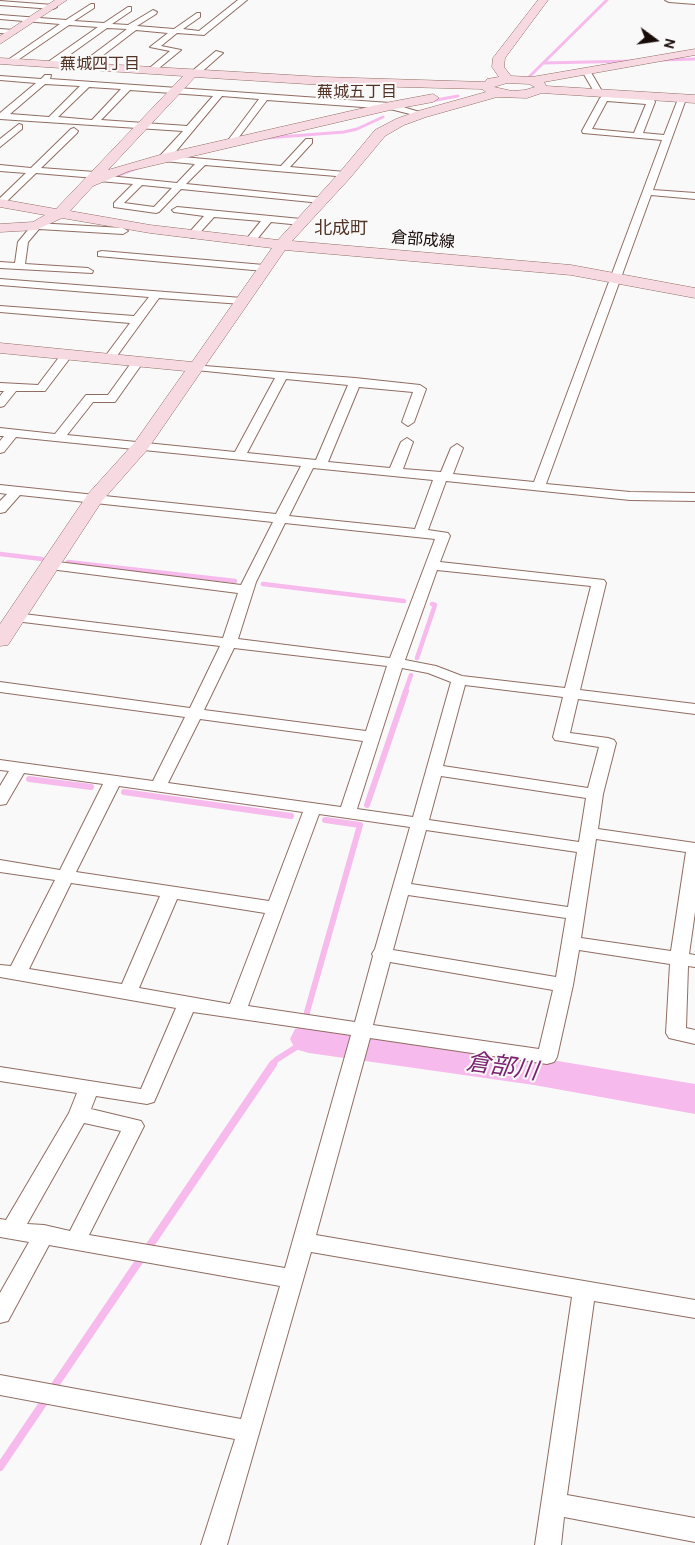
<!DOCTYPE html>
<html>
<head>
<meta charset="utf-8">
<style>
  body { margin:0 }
  #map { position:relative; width:695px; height:1545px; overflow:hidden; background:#f9f9f9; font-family:Cabin,sans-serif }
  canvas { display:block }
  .north { position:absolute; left:630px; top:15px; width:50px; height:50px; -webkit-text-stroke:4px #f9f9f9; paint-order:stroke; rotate:104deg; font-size:14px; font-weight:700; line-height:20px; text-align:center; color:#180c08 }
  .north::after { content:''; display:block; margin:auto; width:18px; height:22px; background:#180c08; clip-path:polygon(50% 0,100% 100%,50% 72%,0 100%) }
</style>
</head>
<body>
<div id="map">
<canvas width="695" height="1545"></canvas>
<div class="north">N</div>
</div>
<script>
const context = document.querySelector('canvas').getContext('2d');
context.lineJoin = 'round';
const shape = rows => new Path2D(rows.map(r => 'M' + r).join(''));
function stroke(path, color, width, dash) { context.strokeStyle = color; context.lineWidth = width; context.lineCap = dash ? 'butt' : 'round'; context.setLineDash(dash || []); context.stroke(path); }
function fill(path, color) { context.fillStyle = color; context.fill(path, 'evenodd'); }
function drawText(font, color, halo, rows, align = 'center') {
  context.font = font + ' Cabin,"Noto Sans JP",sans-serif'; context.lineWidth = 4; context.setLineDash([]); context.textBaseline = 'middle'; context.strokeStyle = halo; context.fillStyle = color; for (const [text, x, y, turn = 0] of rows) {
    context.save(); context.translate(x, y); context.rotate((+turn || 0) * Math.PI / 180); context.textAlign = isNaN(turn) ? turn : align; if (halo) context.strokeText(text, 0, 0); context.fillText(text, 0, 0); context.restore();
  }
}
stroke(shape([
  [662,60,695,59],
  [543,63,634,61],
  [530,76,607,0],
  [431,101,458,96],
  [266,138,344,132,357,129,383,117],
  [116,176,140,167]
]), '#f7baec', 3);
stroke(shape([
  [111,178,119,175]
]), '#f7baec', 4);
stroke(shape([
  [0,554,42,559],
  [68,562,235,581],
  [263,584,404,601],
  [417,658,435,605,432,604],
  [405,692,411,675]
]), '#f7baec', 4.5);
stroke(shape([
  [29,779,91,787],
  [124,792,291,816],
  [367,805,406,691],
  [272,1066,276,1060,309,1039,307,1012,360,825,325,820]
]), '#f7baec', 6);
stroke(shape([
  [51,1391,273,1064],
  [0,1467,46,1399]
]), '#f7baec', 8);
fill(shape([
  [309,1025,534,1057,695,1084,695,1114,534,1085,309,1053,295,1049,290,1039,295,1029,309,1025]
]), '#f7baec');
const street = shape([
  [238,0,247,0,204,35,177,33,161,46,181,50,153,73,146,71,170,51,150,47,168,33,136,30,85,69,79,69,79,65,127,29,107,28,54,66,48,66,48,62,98,27,69,25,12,64,5,62,60,24,0,19,0,15,66,20,91,4,94,4,94,8,74,21,104,23,128,7,131,7,131,11,112,24,128,25,153,10,157,12,156,14,137,26,174,29,197,13,200,13,200,17,183,29,199,31,238,0],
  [665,0,695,0,695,4,669,2,665,0],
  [0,1,53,5,57,7,53,9,0,5,0,1],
  [0,29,13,30,17,32,13,34,0,33,0,29],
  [216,51,223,53,197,76,191,76,191,72,216,51],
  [583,69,589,69,603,93,602,95,596,95,582,71,583,69],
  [45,75,51,75,50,79,390,103,426,114,422,117,390,109,267,100,233,145,230,146,226,143,259,99,222,96,172,156,281,166,306,139,312,139,312,143,290,167,345,172,350,175,348,177,205,165,186,184,324,198,324,202,321,203,181,189,159,212,156,213,114,207,114,203,133,184,99,181,95,178,36,173,3,205,0,206,0,198,26,173,0,171,0,165,31,168,71,129,74,128,78,131,77,133,41,168,95,172,99,175,177,183,195,164,163,161,158,158,183,131,0,119,0,113,36,83,0,80,0,76,41,79,45,75],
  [45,84,80,86,49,117,10,114,45,84],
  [89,87,121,89,92,120,58,117,89,87],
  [130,90,213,96,187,126,101,120,130,90],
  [142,185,172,188,154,207,124,203,142,185],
  [604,95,654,100,655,102,643,133,664,135,678,99,685,97,686,99,653,190,695,193,695,199,651,195,546,484,630,492,695,493,695,501,630,500,446,481,428,530,448,533,450,536,440,562,604,580,606,583,580,690,695,704,695,714,578,699,570,733,608,738,614,740,616,743,603,794,598,829,695,843,695,912,689,954,695,955,695,967,688,966,686,1028,695,1030,695,1044,669,1038,666,1033,670,964,579,950,573,985,557,1057,554,1062,547,1064,370,1038,316,1235,695,1300,695,1318,594,1301,567,1495,695,1518,695,1542,564,1517,561,1545,535,1545,572,1297,311,1252,227,1545,201,1545,235,1439,0,1395,0,1375,241,1419,280,1286,49,1245,8,1321,0,1323,0,1293,29,1242,0,1237,0,1219,6,1220,69,1113,77,1093,0,1081,0,1067,141,1089,176,1008,0,977,0,965,11,966,55,880,0,872,0,860,60,870,103,784,24,773,6,804,0,805,0,786,9,771,0,770,0,760,153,781,185,717,0,692,0,682,190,708,220,646,15,621,10,620,8,617,10,614,15,613,223,638,238,593,50,569,43,565,50,561,241,585,273,522,20,495,5,512,0,513,0,501,7,494,0,493,0,485,276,514,301,466,16,437,4,452,0,453,0,441,4,436,0,436,0,428,55,434,86,395,108,395,134,359,138,358,144,361,115,402,93,402,67,435,235,452,275,378,196,370,190,367,192,365,355,378,420,385,426,389,414,422,408,426,402,422,413,392,359,387,328,462,390,468,401,442,407,438,413,442,403,469,441,472,451,448,457,444,463,448,453,474,534,482,662,140,583,133,582,131,600,98,604,95],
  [607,101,646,104,634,133,592,129,607,101],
  [286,379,348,385,316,460,247,453,286,379],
  [313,468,433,480,415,529,289,516,313,468],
  [285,523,435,539,390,658,238,639,256,582,285,523],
  [437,570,591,586,565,688,462,676,436,666,405,660,437,570],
  [234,648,387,666,366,731,204,710,234,648],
  [402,668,428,673,451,682,413,817,357,809,402,668],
  [465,685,563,697,553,737,555,740,599,747,588,788,443,766,465,685],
  [200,719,363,741,341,807,168,783,200,719],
  [441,776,586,798,579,842,429,820,441,776],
  [119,786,303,812,269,901,76,872,119,786],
  [319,814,410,827,375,949,372,954,373,956,355,1022,248,1006,319,814],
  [426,830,577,852,568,907,411,884,426,830],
  [596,839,686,852,671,951,581,938,596,839],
  [71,883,160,896,122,984,29,969,71,883],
  [408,895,566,918,556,977,393,950,408,895],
  [177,899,265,913,230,1004,139,988,177,899],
  [390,962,553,990,539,1049,373,1025,390,962],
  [193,1012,351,1035,285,1268,89,1235,144,1126,141,1121,91,1109,96,1096,147,1104,154,1102,193,1012],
  [84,1123,121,1131,70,1231,44,1225,27,1224,84,1123],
  [19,124,22,125,22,129,0,147,0,139,19,124],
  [177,207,301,219,306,222,301,225,271,222,253,244,249,245,244,242,261,221,214,217,196,237,192,238,187,235,204,216,174,212,172,210,177,207],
  [36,223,123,228,128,231,123,234,39,229,28,242,25,264,88,268,93,271,92,273,0,268,0,262,15,263,18,242,33,224,36,223],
  [102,251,264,265,269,268,264,271,98,256,98,252,102,251],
  [0,279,242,298,247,301,242,304,159,298,114,360,110,361,104,358,130,323,0,312,0,306,134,316,149,297,0,285,0,279],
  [67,351,73,354,45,391,16,391,4,406,0,407,0,396,4,391,0,391,0,383,38,385,63,352,67,351]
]);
const secondary = shape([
  [55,0,67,0,0,44,0,36,55,0],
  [538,0,548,0,505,58,504,67,511,76,532,77,695,49,695,55,544,82,546,86,695,95,695,103,542,93,527,98,497,97,426,117,404,125,385,136,350,178,292,241,571,265,695,288,695,298,571,275,285,250,147,450,102,501,8,645,0,646,0,624,88,494,135,442,185,371,0,353,0,343,192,362,272,248,150,233,62,218,36,230,0,232,0,224,33,222,45,215,0,207,0,199,56,209,183,76,0,64,0,58,323,77,485,82,487,79,499,77,492,67,493,58,538,0],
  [195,77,323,85,482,89,486,92,418,111,396,119,375,130,340,172,278,240,150,225,70,211,93,186,129,171,390,110,433,102,439,98,433,94,390,102,163,154,108,170,195,77],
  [507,83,529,84,535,87,525,90,512,91,494,87,507,83]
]);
stroke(street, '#906d62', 2);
stroke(secondary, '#906d62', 1);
fill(street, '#fff');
fill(secondary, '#f7dae1');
drawText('16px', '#523429', '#f9f9f9', [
  ["蕪城四丁目",100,64],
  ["蕪城五丁目",357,92]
]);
drawText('16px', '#180c08', '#f9f9f9', [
  ["倉部成線",423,240,5]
]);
drawText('18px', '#523429', '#f9f9f9', [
  ["北成町",341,229]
]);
drawText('italic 24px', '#7a2470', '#f9f9f9', [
  ["倉部川",502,1067,8]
]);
</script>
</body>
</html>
